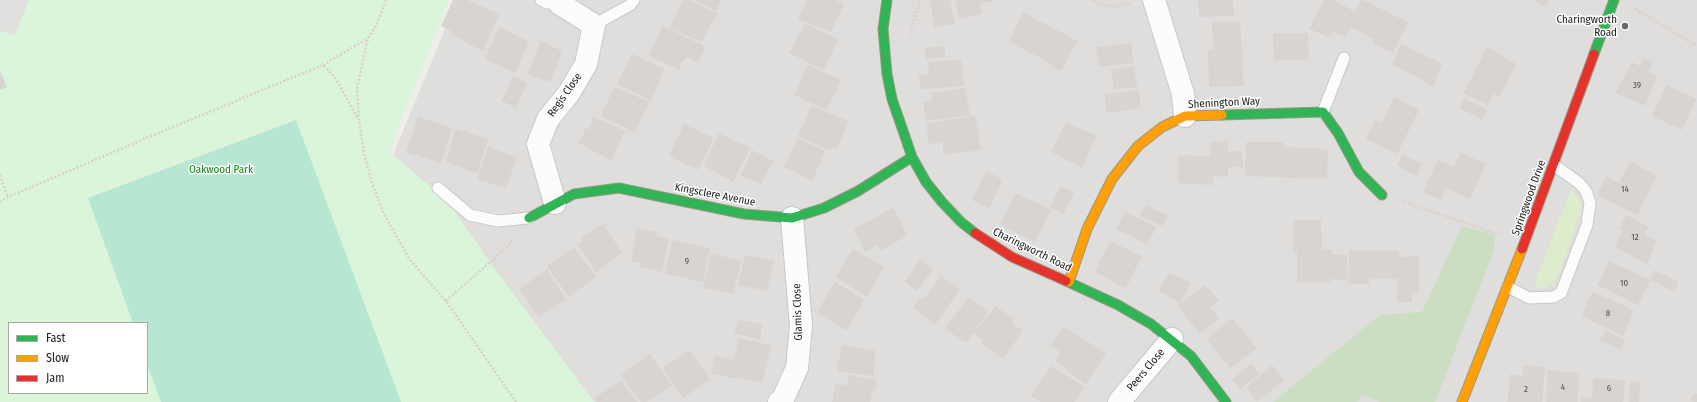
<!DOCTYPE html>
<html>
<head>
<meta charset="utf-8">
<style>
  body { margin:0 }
  #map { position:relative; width:1697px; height:402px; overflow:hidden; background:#f0eeeb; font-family:"Fira Sans Condensed",sans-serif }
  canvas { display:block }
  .legend { position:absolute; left:8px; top:322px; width:140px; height:72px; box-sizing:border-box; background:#fff; border:1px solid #a7a7a7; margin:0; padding:5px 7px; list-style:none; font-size:12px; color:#222 }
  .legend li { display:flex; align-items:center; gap:8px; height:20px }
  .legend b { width:20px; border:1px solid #a7a7a7 }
</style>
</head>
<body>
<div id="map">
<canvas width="1697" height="402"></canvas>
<ul class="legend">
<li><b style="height:5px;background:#30b455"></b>Fast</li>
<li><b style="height:5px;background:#ff9f0a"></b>Slow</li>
<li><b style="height:5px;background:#e5322d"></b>Jam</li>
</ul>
</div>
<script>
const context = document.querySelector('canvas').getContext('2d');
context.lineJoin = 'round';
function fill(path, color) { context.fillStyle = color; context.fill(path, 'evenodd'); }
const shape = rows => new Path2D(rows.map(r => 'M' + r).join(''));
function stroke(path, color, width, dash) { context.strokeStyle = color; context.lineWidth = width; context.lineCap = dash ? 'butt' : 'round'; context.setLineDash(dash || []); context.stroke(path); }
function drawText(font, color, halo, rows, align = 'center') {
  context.font = font + ' "Fira Sans Condensed",sans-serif'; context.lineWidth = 3; context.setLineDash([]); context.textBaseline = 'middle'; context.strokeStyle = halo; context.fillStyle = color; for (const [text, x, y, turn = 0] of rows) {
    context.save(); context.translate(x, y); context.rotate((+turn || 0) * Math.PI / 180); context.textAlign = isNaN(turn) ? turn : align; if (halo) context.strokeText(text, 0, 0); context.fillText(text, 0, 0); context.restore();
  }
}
fill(shape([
  [457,0,1697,0,1697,402,589,402,386,172]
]), '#dfdedc');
fill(shape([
  [1571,189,1579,199,1581,206,1579,216,1557,279,1551,285,1543,289,1534,285]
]), '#ddeccb');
fill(shape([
  [1462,226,1495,235,1494,250,1435,402,1380,402,1362,394,1357,402,1273,402,1380,315,1422,312]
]), '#cbdec1');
fill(shape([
  [0,0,449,0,402,117,390,152,448,202,495,269,594,402,0,402],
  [9,323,147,323,147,393,9,393]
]), '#daf5da');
fill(shape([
  [296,120,401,402,161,402,147,364,147,323,133,323,88,198]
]), '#b7e6d2');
fill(shape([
  [0,0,29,0,15,35,0,31]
]), '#e0dfde');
fill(shape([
  [453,0,467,0,499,14,483,51,452,35,453,32,441,26],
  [683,0,690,0,717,14,701,42,670,28],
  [695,0,721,0,716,11],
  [807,0,835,0,844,4,831,32,798,19],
  [930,0,950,0,955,24,934,27],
  [955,0,992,0,992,1,980,3,981,14,959,19],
  [1198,0,1233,0,1234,16,1199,17],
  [1324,0,1334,0,1355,12,1361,0,1363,0,1408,22,1393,53,1373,44,1374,39,1351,27,1345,37,1333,32,1329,37,1309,29],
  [1534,0,1549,0,1545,6],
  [1023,12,1077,41,1061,71,1050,67,1052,64,1009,42],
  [1240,21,1244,86,1209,87,1208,50,1214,49,1212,22],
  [805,24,838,39,824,70,789,53],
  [663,26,706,47,698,62,688,57,682,62,679,70,649,56],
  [499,27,529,41,516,73,485,59],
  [1273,33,1308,33,1309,59,1274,61],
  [541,41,562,51,550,82,528,74],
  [1131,43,1134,63,1099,67,1096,47],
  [1401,44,1442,64,1433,86,1392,64],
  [944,46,946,57,926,59,924,48],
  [1487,47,1516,64,1499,98,1494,93,1488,105,1464,93],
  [632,54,664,69,651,100,617,84],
  [1644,58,1652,62,1648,72,1657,76,1645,106,1616,93,1632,62,1640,66],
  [961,60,964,86,921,89,918,75,929,74,928,62],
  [808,65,841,80,827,110,794,95],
  [1133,66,1138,87,1114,90,1111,69],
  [0,71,7,87,0,90],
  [513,76,527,83,516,108,502,101],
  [1667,85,1696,99,1682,130,1652,116],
  [614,87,650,102,634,132,601,116],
  [965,88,970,115,926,121,923,102,932,100,931,93],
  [1139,90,1140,108,1106,113,1105,94],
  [1394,97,1419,110,1397,154,1366,139,1375,120,1382,123],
  [1464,99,1487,109,1482,120,1460,108],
  [812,106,848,121,837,149,833,147,831,151,798,136],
  [975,116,981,150,944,155,942,142,929,144,926,123],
  [418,117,452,128,441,163,406,152],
  [593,117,625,131,611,161,579,143,586,128,589,130],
  [1066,122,1096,136,1082,168,1051,152],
  [684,124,714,138,698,170,669,156],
  [456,129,488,139,477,173,446,162],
  [719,133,750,148,733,182,704,166],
  [798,138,825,151,812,181,784,167],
  [1211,141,1228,141,1228,151,1242,151,1243,167,1228,167,1228,177,1213,176,1213,185,1178,183,1179,155,1210,156],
  [1246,142,1283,142,1283,147,1328,149,1327,179,1245,176],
  [488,147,517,157,506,188,477,180],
  [752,150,773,161,761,184,741,176],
  [1461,153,1486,164,1470,199,1446,188,1441,200,1423,192,1438,160,1454,167],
  [1403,155,1422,164,1417,176,1397,166],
  [1630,161,1657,176,1637,215,1597,195,1607,176,1619,183],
  [987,171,1003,180,989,208,972,200],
  [1061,186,1074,193,1063,214,1050,207],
  [1016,193,1051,210,1035,242,1000,225],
  [1146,205,1168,216,1162,226,1140,216],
  [893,208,907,235,882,251,877,245,865,252,854,229],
  [1125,212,1157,227,1147,244,1116,229],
  [1626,215,1648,227,1645,234,1656,241,1647,264,1615,247,1623,230,1619,229],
  [1294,220,1321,220,1322,249,1332,250,1332,254,1347,255,1347,280,1331,279,1331,283,1297,283,1297,252,1293,252],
  [603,224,622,253,596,272,578,244,583,242,581,238],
  [637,228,657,232,656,236,669,239,662,272,639,267,640,262,631,262],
  [672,240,710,248,703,282,665,274],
  [1110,241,1142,256,1126,288,1095,272],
  [574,247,596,277,569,297,547,266],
  [853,249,884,267,867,297,836,277],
  [1349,250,1398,251,1399,257,1419,256,1419,292,1412,292,1412,302,1398,302,1397,279,1369,278,1369,284,1348,284],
  [711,253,741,261,733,294,703,288],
  [745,255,774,260,767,291,738,285],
  [920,260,933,269,917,291,905,282],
  [1609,261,1650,280,1638,305,1598,285],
  [547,270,566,299,539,317,519,289],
  [1654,270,1678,282,1674,292,1650,280],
  [1169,273,1191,283,1180,303,1159,291],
  [941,276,960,289,935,325,913,307,920,298,923,300],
  [835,282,864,300,846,331,817,312],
  [1205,285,1219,301,1210,308,1219,318,1200,334,1178,306],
  [1592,292,1634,310,1623,336,1582,316],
  [968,298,988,311,973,333,996,306,1014,319,1012,324,1023,330,1003,359,981,343,983,340,973,333,966,343,945,329],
  [1232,318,1257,348,1230,368,1207,339],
  [738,320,762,324,760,340,734,333],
  [1064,327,1106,353,1086,385,1056,361,1061,352,1050,346],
  [1605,330,1624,340,1621,350,1600,340],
  [739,338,771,345,762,383,711,374,715,355,734,360],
  [842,345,876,351,873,376,837,371],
  [689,350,710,379,683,398,663,368],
  [650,354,672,386,646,402,641,402,621,375],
  [1251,364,1259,374,1240,389,1232,379],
  [1272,365,1284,380,1257,402,1247,387],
  [1523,365,1545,367,1542,402,1507,402,1510,374,1523,376],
  [1051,366,1085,387,1075,402,1041,402,1031,396],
  [1548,370,1579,373,1577,402,1546,402],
  [849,375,877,380,875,391,872,391,870,402,832,402,836,383,847,386],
  [1593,378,1625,380,1623,402,1581,402,1581,397,1592,398],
  [621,381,637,402,597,402,594,398],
  [1640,381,1639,402,1629,402,1630,382],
  [1695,393,1697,394,1697,402,1689,401]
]), '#d7d4d2');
const lane = shape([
  [541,0,547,3,560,4,559,1],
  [594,25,630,5,634,0],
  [1323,112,1344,58],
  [438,188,470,215,498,221,529,218],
  [1508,287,1529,298,1553,297,1561,293,1587,225,1590,203,1586,191,1579,183,1554,165]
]);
const street = shape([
  [1154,0,1183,94,1185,116],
  [555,203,538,144,548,119,569,93,586,64,594,25,560,4],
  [779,402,782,401,797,368,801,326,792,218],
  [1119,402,1172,339]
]);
const fast = shape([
  [887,0,883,29,887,74,892,99,912,157,926,182,942,202,961,222,975,233],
  [1594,54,1614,0],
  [1222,115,1323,112,1338,133,1359,172,1382,195],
  [529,218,574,194,619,188,744,214,792,218,824,208,858,191,912,157],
  [1066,281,1118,305,1151,324,1191,356,1226,402]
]);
const slow = shape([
  [1069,282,1087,229,1112,179,1138,146,1162,127,1185,116,1222,115],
  [1462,402,1522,249]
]);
const jam = shape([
  [975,233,1012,257,1066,281],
  [1522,249,1594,54]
]);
stroke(lane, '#c9c8c7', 13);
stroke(street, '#c9c8c7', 24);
stroke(fast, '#999a82', 11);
stroke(slow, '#999a82', 11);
stroke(jam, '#999a82', 11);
stroke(shape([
  [386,0,375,28,368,38,357,88,359,121,364,154,372,183,384,214,410,260,446,301,516,402],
  [1090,0,1112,7,1130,3],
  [1635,9,1697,46],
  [909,36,920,0],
  [323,65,367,39],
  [0,175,8,197],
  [0,202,8,197,144,139,323,65,335,77,358,119],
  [1404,202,1501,235],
  [446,301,507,247,513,239]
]), '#dccecd', 2.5, [2, 2]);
stroke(lane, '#fdfcfc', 11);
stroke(street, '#fdfcfc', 22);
stroke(fast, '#30b455', 9);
stroke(slow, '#ff9f0a', 9);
stroke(jam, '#e5322d', 9);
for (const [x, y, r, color] of [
  [1625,26,4,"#6a6968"]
]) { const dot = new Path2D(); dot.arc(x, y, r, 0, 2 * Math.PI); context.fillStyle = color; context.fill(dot); stroke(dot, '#fff', 1.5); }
drawText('9px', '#4f4e4e', null, [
  ["39",1637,85],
  ["14",1625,189],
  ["12",1635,237],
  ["9",687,261],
  ["10",1624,283],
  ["8",1608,313],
  ["4",1563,387],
  ["6",1609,388],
  ["2",1526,389]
]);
drawText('11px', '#222', '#fff', [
  ["Charingworth",1617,20],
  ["Road",1617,33]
], 'right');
drawText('11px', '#222', '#fff', [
  ["Regis Close",565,95,-55],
  ["Shenington Way",1224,103,-3],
  ["Kingsclere Avenue",715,195,11],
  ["Springwood Drive",1529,198,-70],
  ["Charingworth Road",1032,250,26],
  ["Glamis Close",798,312,-92],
  ["Peers Close",1146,370,-50]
]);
drawText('11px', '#0c8416', '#fff', [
  ["Oakwood Park",221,170]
]);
</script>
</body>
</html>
